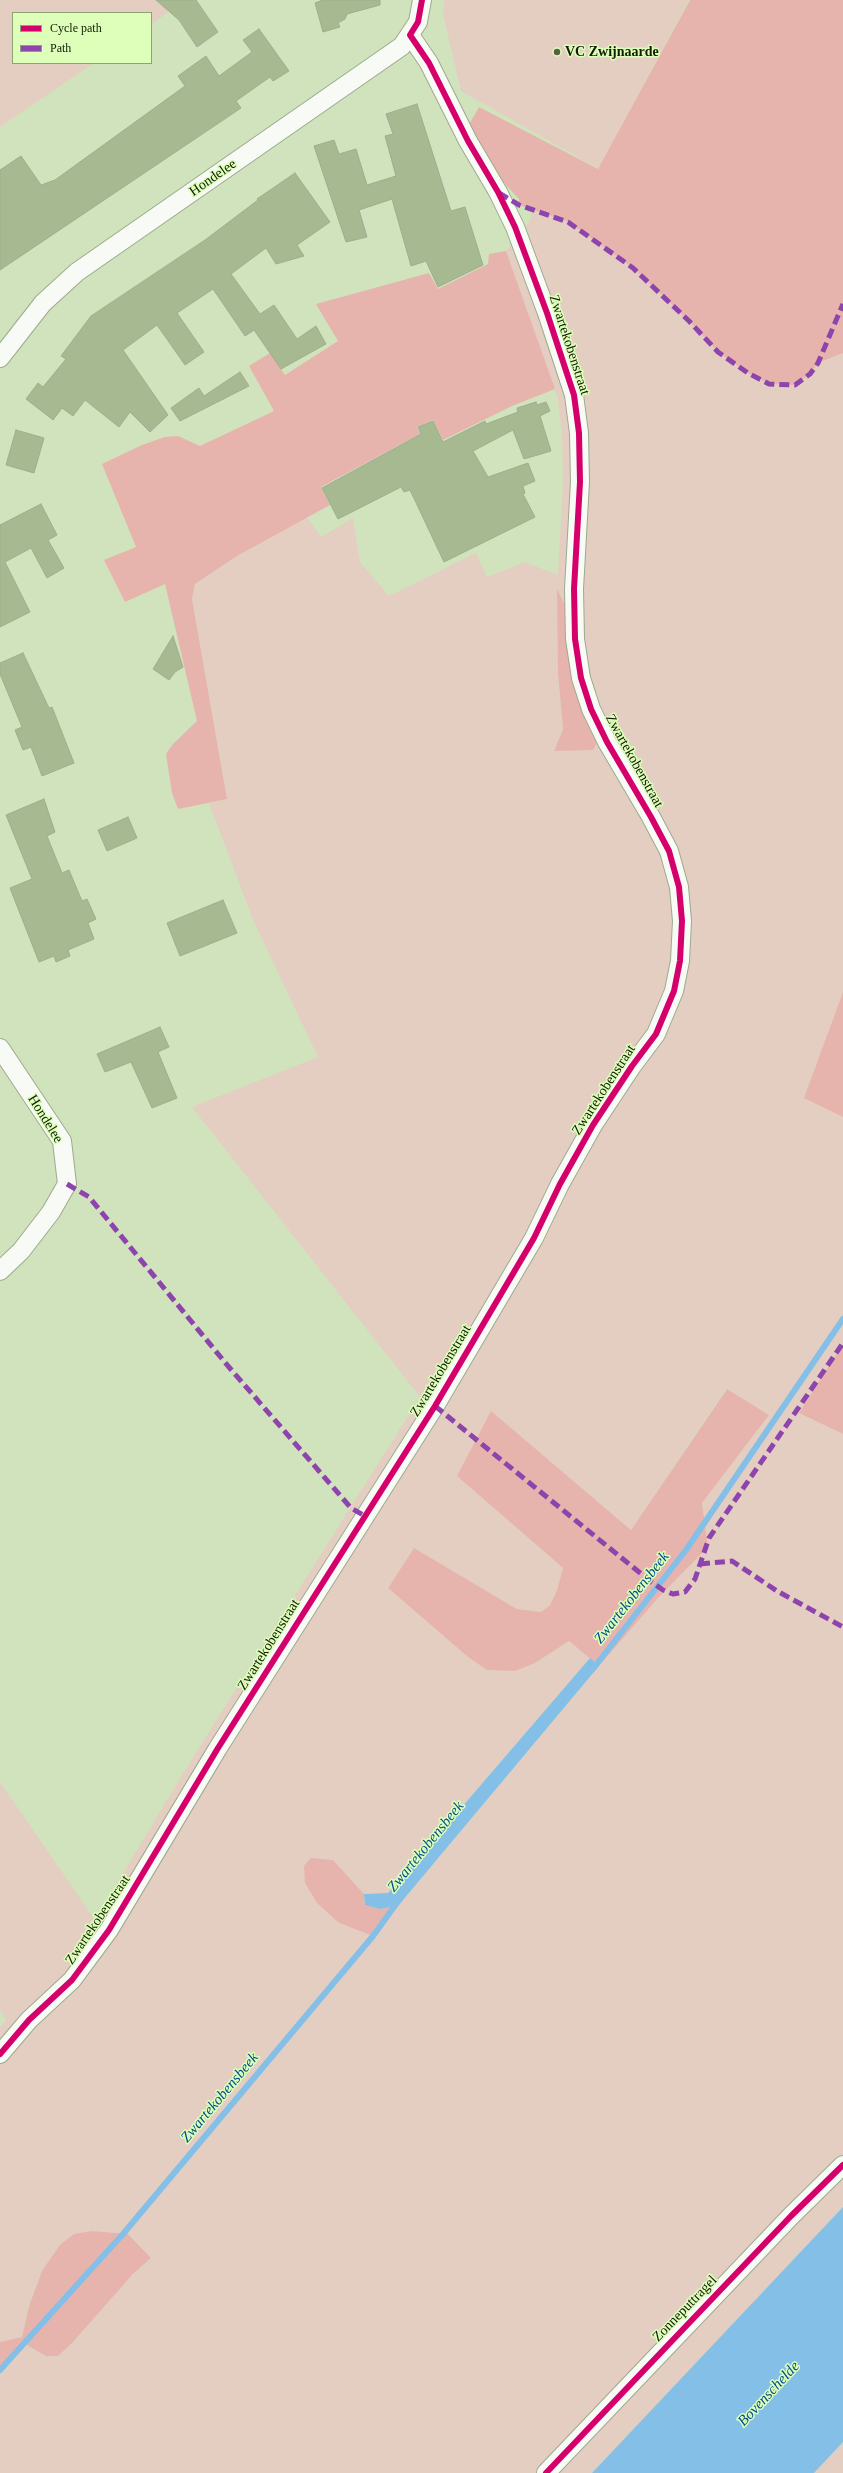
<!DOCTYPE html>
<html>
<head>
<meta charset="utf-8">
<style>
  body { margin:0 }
  #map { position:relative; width:843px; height:2473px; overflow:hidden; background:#d0e3bd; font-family:Georgia,serif }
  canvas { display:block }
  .legend { position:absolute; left:12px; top:12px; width:140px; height:52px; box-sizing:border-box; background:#ddffba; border:1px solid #8ba471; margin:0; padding:5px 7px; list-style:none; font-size:12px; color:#111c03 }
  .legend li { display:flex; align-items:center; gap:8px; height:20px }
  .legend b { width:20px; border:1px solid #8ba471 }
</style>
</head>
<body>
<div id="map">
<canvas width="843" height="2473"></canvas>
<ul class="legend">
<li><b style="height:5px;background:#d6006c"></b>Cycle path</li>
<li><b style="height:5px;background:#8e44ad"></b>Path</li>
</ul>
</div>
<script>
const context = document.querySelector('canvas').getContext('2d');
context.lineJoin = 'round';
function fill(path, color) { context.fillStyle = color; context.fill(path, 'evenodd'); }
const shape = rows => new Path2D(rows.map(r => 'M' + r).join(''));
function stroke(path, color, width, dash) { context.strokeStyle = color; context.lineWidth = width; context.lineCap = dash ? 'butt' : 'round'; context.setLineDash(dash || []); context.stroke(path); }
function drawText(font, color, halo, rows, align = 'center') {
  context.font = font + ' Georgia,serif'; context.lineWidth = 3; context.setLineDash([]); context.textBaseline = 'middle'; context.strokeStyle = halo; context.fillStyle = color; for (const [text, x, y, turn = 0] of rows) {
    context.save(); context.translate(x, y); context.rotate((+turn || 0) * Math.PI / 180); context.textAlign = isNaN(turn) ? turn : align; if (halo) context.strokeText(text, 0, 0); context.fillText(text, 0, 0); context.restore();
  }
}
fill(shape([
  [0,0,184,0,151,25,151,13,13,13,13,63,94,63,0,127],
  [444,0,689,0,599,169,461,91,443,14],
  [532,210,568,222,633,268,689,321,718,352,810,374,818,363,843,353,843,992,805,1098,843,1117,843,1344,799,1413,843,1434,843,2207,592,2473,0,2473,0,2370,25,2344,46,2356,72,2343,118,2289,151,2258,128,2234,92,2231,42,2271,29,2306,22,2337,0,2342,0,2027,6,2020,0,2010,0,1782,95,1920,185,1770,420,1397,192,1107,318,1057,253,920,209,803,227,799,192,599,195,584,237,556,307,517,321,537,353,518,360,562,389,596,476,553,487,577,525,562,558,575,563,482,562,435,558,399,506,251,530,221],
  [558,673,593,750,554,750,563,729],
  [726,1389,769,1415,702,1503,708,1547,658,1598,599,1666,373,1936,339,1923,333,1860,364,1894,388,1893,590,1658,569,1641,535,1663,487,1670,468,1657,388,1588,414,1548,517,1609,541,1612,550,1605,557,1590,563,1568,458,1476,491,1412,631,1530],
  [843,2442,843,2473,814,2473]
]), '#e4cec1');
fill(shape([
  [690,0,843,0,843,353,818,363,810,374,795,385,769,384,748,373,718,352,689,321,633,268,568,222,519,205,519,199,491,169,467,128,479,107,598,169],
  [506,251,555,389,512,406,443,440,433,420,417,427,420,434,321,487,330,505,237,556,195,584,192,599,227,799,178,809,172,793,166,754,173,744,197,721,165,584,125,602,104,560,136,547,102,464,142,445,165,437,178,436,200,446,274,411,249,366,270,353,285,375,338,341,316,304,429,273,438,289,488,264,489,254],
  [557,589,568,611,599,739,593,750,554,751,563,729,558,673],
  [843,992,843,1117,804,1098],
  [843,1344,843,1434,799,1413],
  [727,1389,769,1415,702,1503,708,1547,658,1598,599,1666,569,1641,535,1663,515,1671,487,1670,468,1657,388,1588,414,1548,517,1609,541,1612,550,1605,557,1590,563,1568,457,1476,491,1411,631,1530],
  [311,1858,333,1860,364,1894,365,1905,380,1909,398,1906,373,1936,339,1923,317,1903,305,1883,304,1866],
  [92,2231,128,2234,151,2258,132,2275,72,2343,58,2356,46,2356,25,2344,0,2370,0,2342,22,2337,29,2306,42,2271,60,2245,74,2234]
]), '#e7b4ad');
fill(shape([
  [590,1658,599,1666,398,1906,380,1909,365,1905,364,1894,388,1893],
  [843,2207,843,2442,814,2473,592,2473]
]), '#84bfe7');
stroke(shape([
  [592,1670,686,1550,843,1319],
  [0,2370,123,2234,373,1936,399,1900]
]), '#84bfe7', 6);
const building = shape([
  [156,0,196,0,218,32,197,47,179,20,156,0],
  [323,0,380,0,380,5,347,14,345,19,338,23,340,27,323,32,315,3,323,0],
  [259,29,289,71,273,81,270,77,236,101,241,108,0,270,0,170,21,156,41,185,55,180,185,86,178,76,206,56,219,76,252,52,243,40,259,29],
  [417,104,451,211,465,207,483,265,438,287,426,261,411,266,392,199,359,210,367,237,346,242,314,146,334,140,339,154,356,149,367,185,396,176,385,136,393,134,386,114,417,104],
  [295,173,330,222,297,245,304,256,276,264,266,248,231,274,260,314,274,305,297,339,316,326,326,344,281,369,254,330,245,336,213,289,177,313,204,352,185,365,157,325,123,350,168,415,150,432,130,412,119,427,85,400,73,416,62,408,53,420,26,399,38,383,43,387,66,359,61,356,91,316,205,240,258,200,257,199,295,173],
  [240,372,249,386,180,421,171,408,199,388,204,396,240,372],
  [536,402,537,405,546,402,550,411,540,416,551,451,524,459,513,430,473,451,488,477,528,463,535,481,523,486,525,493,523,494,535,517,444,562,410,490,404,492,401,487,338,519,322,488,421,434,418,427,433,421,443,442,485,421,486,424,518,412,517,408,536,402],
  [16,430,44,438,34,473,6,465,16,430],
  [41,504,57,535,48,540,64,568,47,578,31,548,5,562,30,612,0,627,0,525,41,504],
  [173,636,183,667,175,672,169,680,153,669,173,636],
  [23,653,49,708,52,707,74,763,42,776,31,747,23,750,15,730,22,727,0,674,0,663,23,653],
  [44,799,55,832,47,836,62,873,69,870,82,901,87,899,96,919,88,923,94,939,68,950,70,956,56,962,54,956,39,962,10,888,32,879,6,815,44,799],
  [128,817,137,838,107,851,98,830,128,817],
  [223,900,237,933,180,956,167,923,223,900],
  [160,1027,169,1047,158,1052,177,1098,152,1108,131,1062,105,1072,97,1054,160,1027]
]);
fill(building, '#a6b990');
stroke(building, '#9ead8f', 1);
const street = shape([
  [0,358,43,303,77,272,402,46,418,22,422,0],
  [0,1048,62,1141,67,1184,51,1212,21,1251,0,1271],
  [0,2054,29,2020,72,1980,109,1930,218,1748,435,1406,534,1238,560,1184,593,1125,632,1066,656,1034,674,991,680,961,682,921,679,887,669,851,651,817,607,742,591,709,581,678,575,639,574,589,580,482,579,433,574,395,547,313,515,227,498,192,468,141,429,63,410,35],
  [546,2473,791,2216,843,2165]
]);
stroke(street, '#9caa8d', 20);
stroke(street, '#f8fbf5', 18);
stroke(shape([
  [499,193,519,205,568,222,633,268,689,321,718,352,748,373,769,384,795,385,810,374,818,363,843,304],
  [67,1184,89,1197,228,1366,351,1508,365,1516],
  [435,1406,650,1581,663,1590,673,1594,685,1592,695,1579,709,1538,843,1343],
  [700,1564,732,1561,777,1591,843,1627]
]), '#8e44ad', 5, [10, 5]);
stroke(shape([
  [0,2054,29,2020,72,1980,109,1930,218,1748,435,1406,534,1238,560,1184,593,1125,632,1066,656,1034,674,991,680,961,682,921,679,887,669,851,651,817,607,742,591,709,581,678,575,639,574,589,580,482,579,433,574,395,547,313,515,227,498,192,468,141,429,63,410,35,418,22,422,0],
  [546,2473,791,2216,843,2165]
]), '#d6006c', 6);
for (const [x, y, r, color] of [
  [557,52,4,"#546244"]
]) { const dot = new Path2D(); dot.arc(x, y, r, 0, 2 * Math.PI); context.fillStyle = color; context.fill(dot); stroke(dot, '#ddffba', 1.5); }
drawText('bold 14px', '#111c03', '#ddffba', [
  ["VC Zwijnaarde",565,52]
], 'left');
drawText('14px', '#111c03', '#ddffba', [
  ["Hondelee",213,178,-35],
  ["Zwartekobenstraat",569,345,72],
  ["Zwartekobenstraat",634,761,61],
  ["Zwartekobenstraat",604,1090,-57],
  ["Hondelee",45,1119,58],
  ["Zwartekobenstraat",441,1371,-59],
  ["Zwartekobenstraat",269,1645,-58],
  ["Zwartekobenstraat",98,1920,-56],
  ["Zonneputtragel",685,2309,-46]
]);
drawText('italic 15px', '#004d87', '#ddffba', [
  ["Zwartekobensbeek",632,1598,-52],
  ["Zwartekobensbeek",426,1847,-51],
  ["Zwartekobensbeek",220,2098,-50],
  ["Bovenschelde",769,2394,-47]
]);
</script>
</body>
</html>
